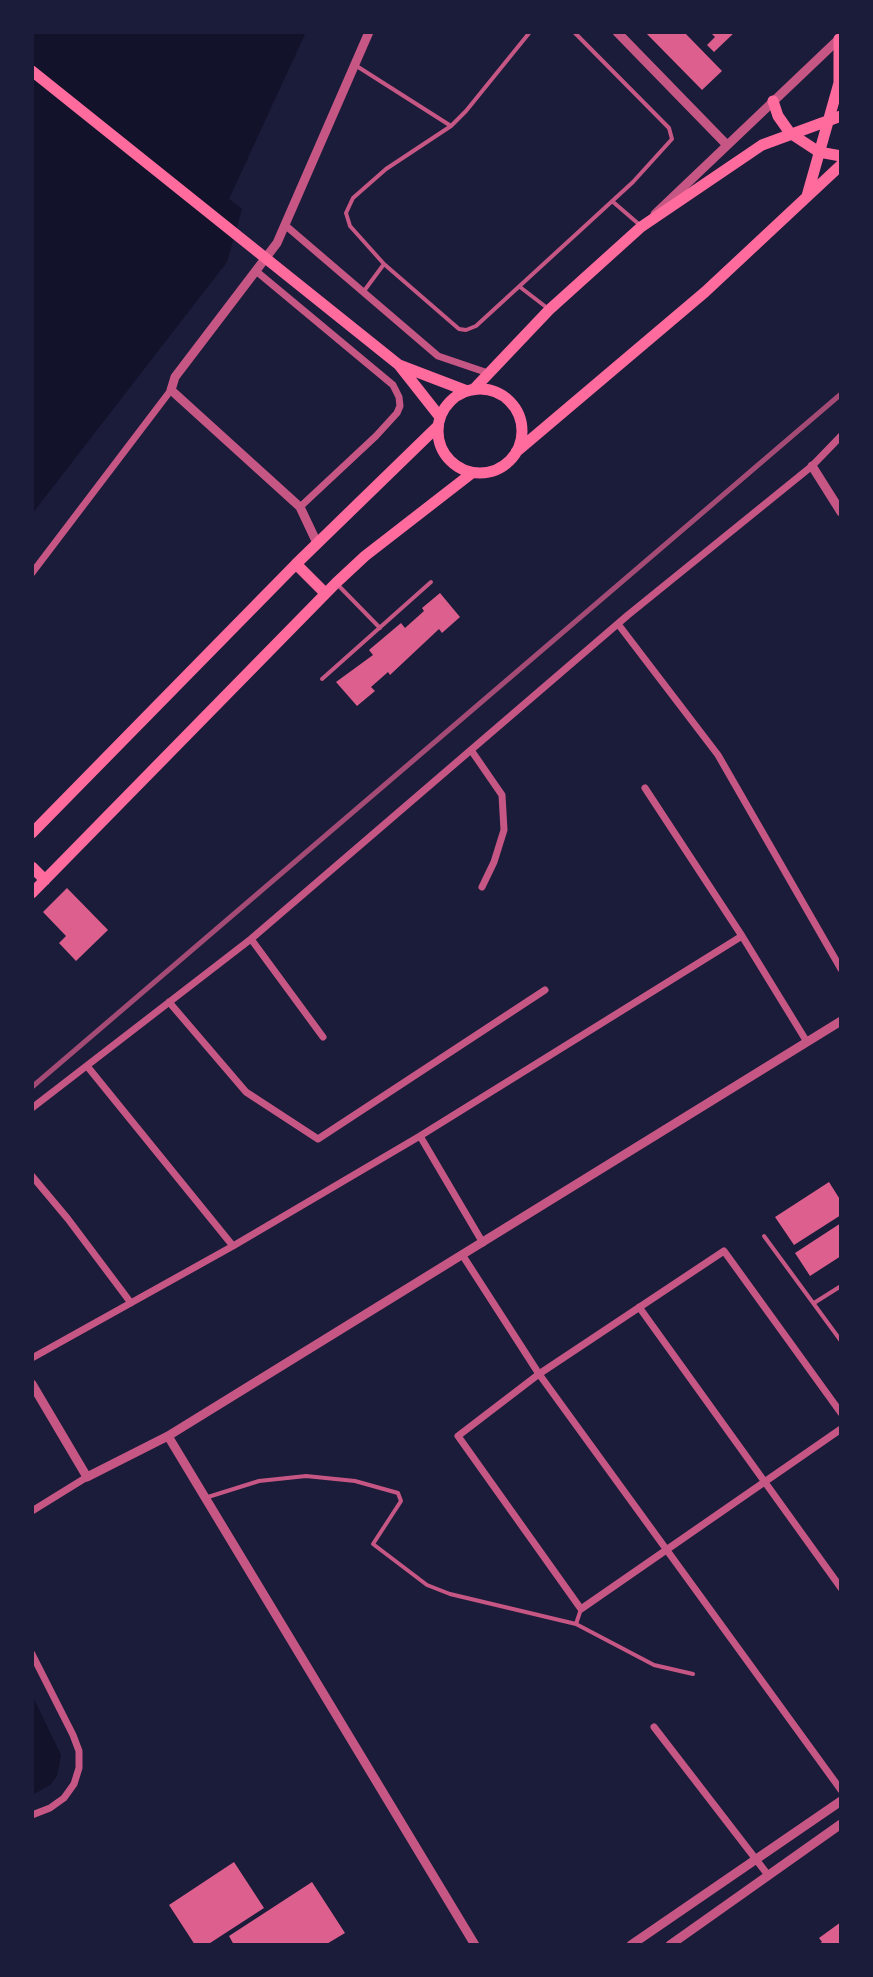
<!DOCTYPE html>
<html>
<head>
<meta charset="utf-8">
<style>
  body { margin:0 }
  #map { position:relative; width:873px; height:1977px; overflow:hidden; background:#1b1b3a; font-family:Manrope,sans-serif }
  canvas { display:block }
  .frame { position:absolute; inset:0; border:34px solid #1b1b3a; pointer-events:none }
</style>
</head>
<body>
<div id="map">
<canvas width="873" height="1977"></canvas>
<div class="frame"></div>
</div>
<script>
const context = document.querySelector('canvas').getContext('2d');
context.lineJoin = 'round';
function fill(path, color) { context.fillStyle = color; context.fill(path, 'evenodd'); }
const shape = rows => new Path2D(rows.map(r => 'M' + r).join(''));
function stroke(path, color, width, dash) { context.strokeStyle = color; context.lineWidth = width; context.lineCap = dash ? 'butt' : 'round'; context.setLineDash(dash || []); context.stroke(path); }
fill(shape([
  [32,32,306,32,229,199,242,209,227,262,32,514],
  [32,1695,61,1755,57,1776,50,1785,32,1795]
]), '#12122b');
fill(shape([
  [645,32,684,32,722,71,702,90],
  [710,32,735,32,714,52,707,45,715,37],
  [440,593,460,617,442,633,439,629,390,675,388,672,371,687,375,691,357,706,336,682,373,655,369,650,401,623,405,628,424,611,422,608],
  [67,888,108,930,76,961,59,943,66,936,43,912],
  [829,1182,841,1201,841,1215,794,1245,775,1217],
  [841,1223,841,1256,810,1276,795,1253],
  [234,1862,264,1908,207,1945,195,1945,169,1905],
  [312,1882,345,1933,325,1945,234,1945,229,1936],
  [841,1922,841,1945,818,1945,822,1942,819,1938]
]), '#dd5f8e');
stroke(shape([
  [530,32,466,111,451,126,386,169,353,198,346,213,350,226,384,264,459,329,466,330,476,326,633,182,672,139,669,128,574,32],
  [355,65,451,126],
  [612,201,641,226],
  [520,287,546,307],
  [364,291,384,264],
  [337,584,380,628],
  [322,679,431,582],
  [764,1236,841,1341],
  [814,1303,841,1286],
  [208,1497,259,1481,306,1476,355,1481,398,1493,401,1501,373,1544,427,1585,450,1594,576,1624,654,1665,693,1674],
  [576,1624,581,1609]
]), '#c65784', 4);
stroke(shape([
  [285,225,438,356,488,373],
  [256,271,393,385,399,397,400,406,397,413,376,436,300,507],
  [32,573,171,390],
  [618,624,718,755,841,969],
  [471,750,502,795,504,830,494,862,482,887],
  [645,788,742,936,807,1042],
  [251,939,323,1037],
  [169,1002,246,1092,318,1139,545,990],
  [87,1066,233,1246],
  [32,1108,251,939,628,615,812,466,841,436],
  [420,1136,483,1243],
  [32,1176,68,1219,131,1303],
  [463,1256,539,1374,841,1790],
  [639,1307,841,1588],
  [32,1358,233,1246,420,1136,742,936],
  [841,1413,724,1251,539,1374,458,1436,581,1609,841,1429],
  [32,1511,87,1477],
  [32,1654,73,1735,79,1751,79,1768,74,1784,64,1798,50,1808,32,1815],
  [654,1727,768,1875]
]), '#c65784', 7);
stroke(shape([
  [617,32,726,144],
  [655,214,841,37],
  [812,466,841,512],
  [317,543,300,507,171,390,175,377,277,243,369,32],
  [32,1384,87,1477,168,1436,841,1021],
  [168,1436,475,1945],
  [631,1945,841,1801],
  [670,1945,841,1824]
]), '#c65784', 9);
stroke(shape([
  [32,71,399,365,440,417],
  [773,101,778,116,790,133,819,152,841,156],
  [807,196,839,83,839,39],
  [399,365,467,391],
  '438 431a42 42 0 1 1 84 0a42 42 0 1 1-84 0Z',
  [473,390,549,310,641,227,762,145,841,116],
  [516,452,705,292,841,165],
  [296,564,325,593],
  [32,833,296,564,438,426],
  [32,867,45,880],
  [32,893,336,583,365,556,472,473]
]), '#ff6b9d', 11);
stroke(shape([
  [32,1087,841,394]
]), '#a44b75', 5);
</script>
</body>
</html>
